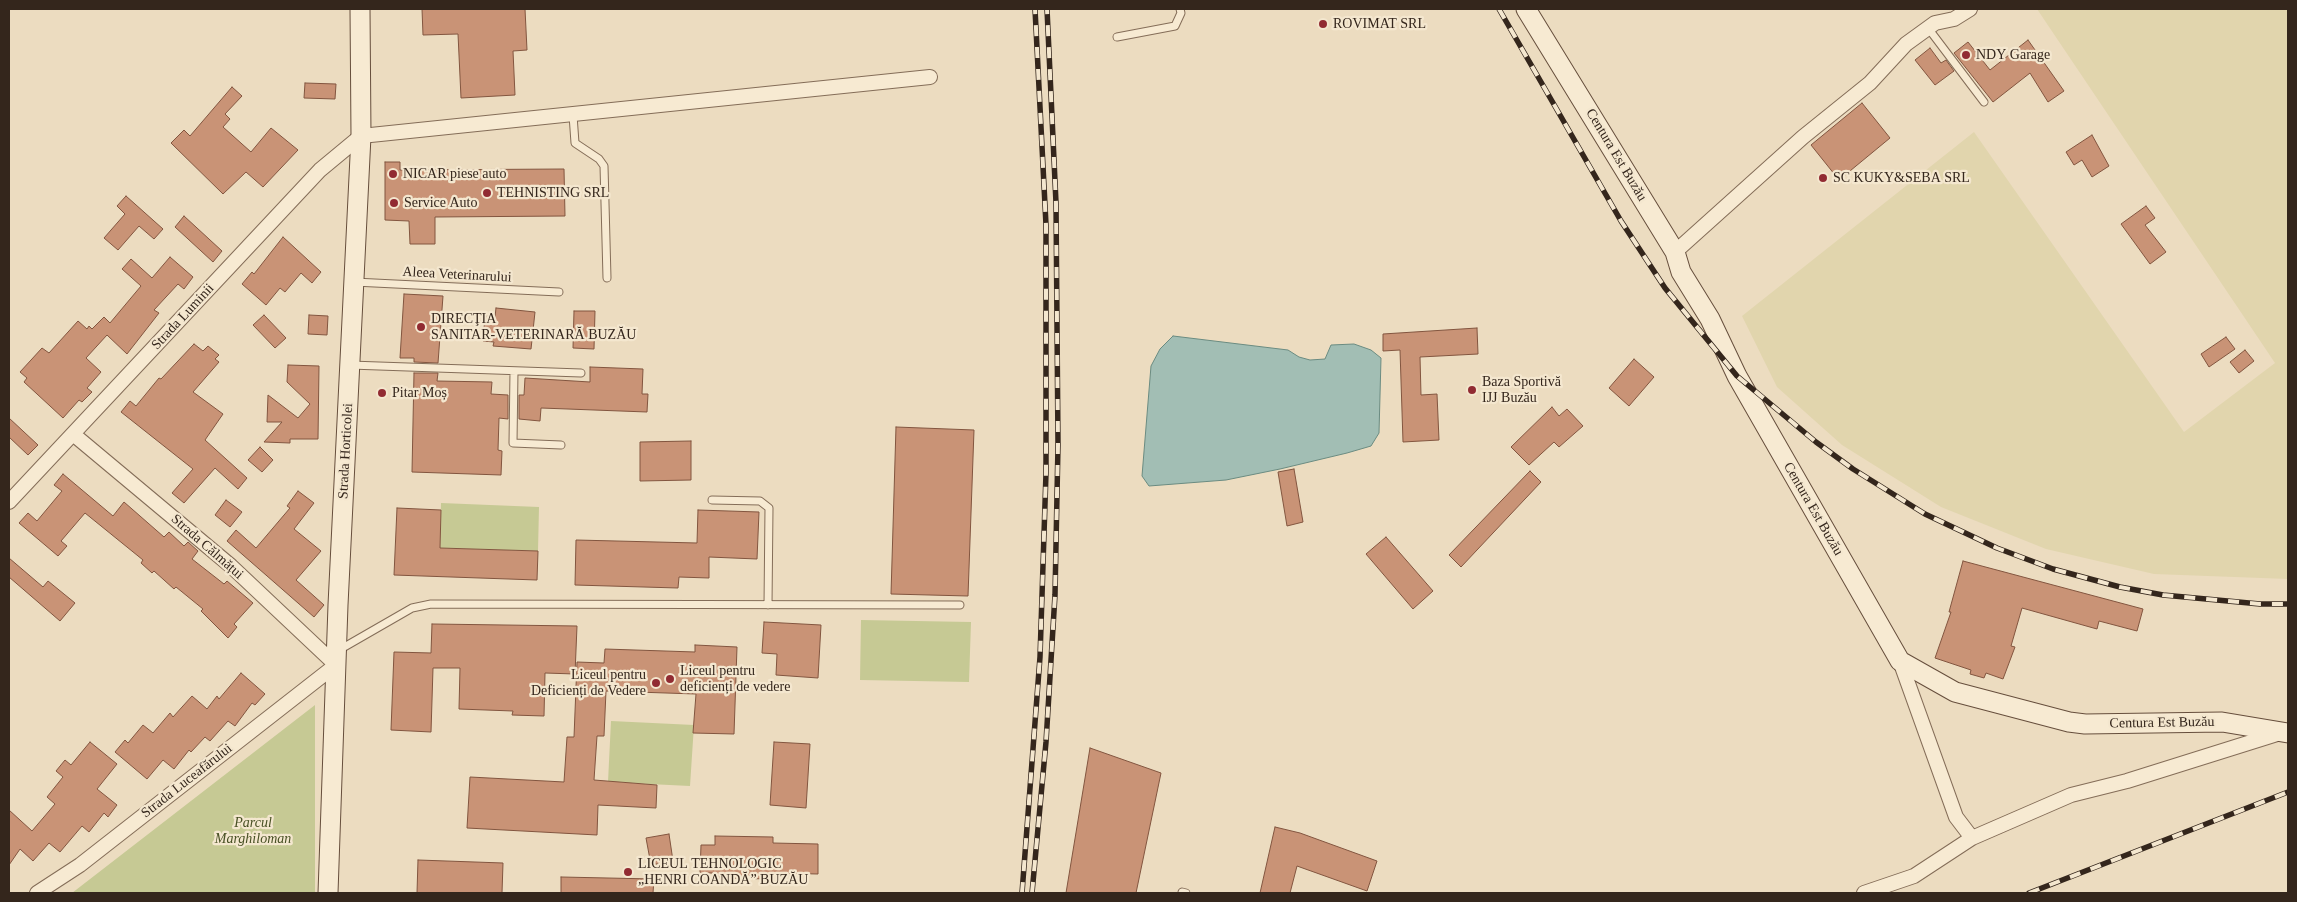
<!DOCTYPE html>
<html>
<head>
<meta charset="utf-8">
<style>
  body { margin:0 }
  #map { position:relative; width:2297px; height:902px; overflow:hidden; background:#ecdcc0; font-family:"Times New Roman",serif }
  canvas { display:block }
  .frame { position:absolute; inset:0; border:10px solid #34261c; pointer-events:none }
</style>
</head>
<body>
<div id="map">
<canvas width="2297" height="902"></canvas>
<div class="frame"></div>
</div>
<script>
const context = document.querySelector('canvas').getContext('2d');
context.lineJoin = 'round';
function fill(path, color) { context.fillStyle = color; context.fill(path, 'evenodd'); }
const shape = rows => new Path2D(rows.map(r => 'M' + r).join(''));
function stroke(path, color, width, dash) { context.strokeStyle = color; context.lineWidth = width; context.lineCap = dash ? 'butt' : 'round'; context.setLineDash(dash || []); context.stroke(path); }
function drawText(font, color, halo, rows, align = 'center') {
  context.font = font + ' "Times New Roman",serif'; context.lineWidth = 4.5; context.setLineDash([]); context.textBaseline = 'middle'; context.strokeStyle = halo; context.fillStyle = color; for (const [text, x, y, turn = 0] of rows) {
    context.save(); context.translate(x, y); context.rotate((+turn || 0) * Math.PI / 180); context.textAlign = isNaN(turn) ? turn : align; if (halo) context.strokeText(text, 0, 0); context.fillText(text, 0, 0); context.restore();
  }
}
fill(shape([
  [2037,9,2288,9,2288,579,2154,574,2046,549,1941,507,1842,445,1777,387,1742,316,1974,132,2184,432,2275,363]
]), '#e1d5ad');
fill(shape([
  [441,503,539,507,538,551,440,548],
  [861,620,971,622,969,682,860,680],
  [315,705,315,893,72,893],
  [611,721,694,725,690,786,608,782]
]), '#c6c994');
const water = shape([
  [1173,336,1288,350,1299,357,1310,360,1325,359,1331,345,1354,344,1371,350,1381,358,1379,433,1371,446,1347,453,1280,469,1226,480,1149,486,1142,476,1151,366,1160,349,1173,336]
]);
fill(water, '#a2beb4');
stroke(water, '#6a8b81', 1);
const building = shape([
  [422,9,525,9,527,50,513,51,515,95,461,98,458,34,423,35,422,9],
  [2028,40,2064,91,2048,102,2030,73,1993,102,1954,53,1968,42,1990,70,2028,40],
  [1930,48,1941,63,1946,60,1954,71,1935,85,1915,60,1930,48],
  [305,83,336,84,335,99,304,98,305,83],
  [232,87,242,96,225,114,230,119,223,127,251,152,271,128,298,150,263,187,246,172,223,194,171,143,184,130,190,136,232,87],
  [1862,103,1890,138,1839,180,1811,145,1862,103],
  [2092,135,2109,166,2092,177,2082,160,2074,165,2066,152,2092,135],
  [385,162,400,162,400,170,564,169,565,216,435,217,435,244,410,244,409,221,385,220,385,162],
  [126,196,163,229,154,239,139,226,118,250,104,238,125,214,117,206,126,196],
  [2146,206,2155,218,2145,225,2166,252,2150,264,2121,224,2146,206],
  [184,216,222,251,213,262,175,227,184,216],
  [283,237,321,272,312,283,301,273,285,292,280,288,266,305,242,284,252,272,254,274,283,237],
  [170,257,193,277,184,289,178,284,154,310,159,313,127,354,107,335,86,358,101,372,87,388,92,392,82,402,79,400,63,418,24,382,27,378,20,372,42,348,49,353,78,321,87,329,89,326,92,329,104,317,110,323,141,286,122,269,131,259,152,278,170,257],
  [404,294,443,296,438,363,414,362,414,358,400,358,404,294],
  [496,308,535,312,531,349,493,346,494,342,483,341,485,316,495,317,496,308],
  [574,311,595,311,594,349,573,348,574,311],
  [264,315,286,338,275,348,253,325,264,315],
  [309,315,328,316,327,335,308,334,309,315],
  [1477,328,1478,354,1420,357,1421,395,1437,394,1439,440,1403,442,1400,350,1383,351,1383,334,1477,328],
  [2226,337,2235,349,2209,367,2201,354,2226,337],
  [194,344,203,351,208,346,219,355,215,359,219,362,193,392,223,414,205,440,247,478,238,489,215,468,184,503,172,493,193,469,121,412,130,401,136,406,159,378,161,379,194,344],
  [2245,350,2254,361,2239,373,2230,362,2245,350],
  [1634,359,1654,377,1629,406,1609,388,1634,359],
  [288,365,319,366,318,439,290,439,290,443,264,442,282,422,267,422,268,395,298,418,310,404,287,382,288,365],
  [590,367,643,369,642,394,648,394,647,412,541,408,540,421,519,419,519,395,524,395,525,378,590,382,590,367],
  [414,373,438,373,437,381,492,382,491,394,508,395,508,419,499,418,498,450,502,451,501,475,412,472,414,373],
  [1552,407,1559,416,1567,409,1583,426,1559,447,1554,442,1529,465,1511,447,1552,407],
  [9,418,38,445,28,455,9,437,9,418],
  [896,427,974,430,968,596,891,594,896,427],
  [691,441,691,480,640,481,640,442,691,441],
  [260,447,273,460,262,472,248,460,260,447],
  [1294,469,1303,522,1287,526,1278,472,1294,469],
  [1530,471,1541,482,1461,567,1449,555,1530,471],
  [63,474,113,516,124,502,164,537,169,532,184,546,188,542,198,551,192,559,224,584,227,581,253,603,234,624,237,627,228,638,201,611,203,609,176,587,174,589,154,571,152,573,141,563,143,560,85,513,61,541,67,546,58,556,19,523,28,513,37,521,62,491,54,485,63,474],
  [298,491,314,503,294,529,321,551,296,580,324,605,314,617,227,541,236,530,256,548,290,508,287,506,298,491],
  [226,500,242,512,230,527,215,515,226,500],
  [397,508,441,510,440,548,538,551,537,580,394,575,397,508],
  [698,510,759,512,757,559,709,557,709,578,679,577,678,588,575,585,576,540,697,543,698,510],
  [1386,537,1433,591,1413,609,1366,554,1386,537],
  [9,558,43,587,48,581,75,603,60,621,9,577,9,558],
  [1963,561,2143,609,2137,631,2099,621,2097,629,2022,608,2011,646,2015,647,2003,679,1986,673,1984,678,1970,674,1971,670,1935,658,1951,612,1949,612,1963,561],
  [764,622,821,625,818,678,776,675,777,654,762,653,764,622],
  [432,624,577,626,575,674,545,673,544,716,512,715,513,711,459,709,460,668,433,668,431,732,391,730,394,652,431,653,432,624],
  [695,645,737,647,734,734,693,733,696,694,606,691,604,736,597,736,594,780,657,785,656,808,598,805,597,835,467,828,470,777,564,782,567,737,574,737,577,662,604,663,605,649,695,652,695,645],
  [241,673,265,694,255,705,252,703,235,726,228,721,210,741,205,737,191,752,189,750,174,769,163,760,147,779,115,752,125,740,128,743,143,725,153,733,170,713,173,717,192,696,207,709,217,696,219,699,241,673],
  [90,742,117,764,97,789,117,805,108,817,104,813,89,832,82,826,60,852,49,843,33,861,20,849,9,865,9,810,32,831,55,804,47,797,63,777,56,771,65,760,71,765,90,742],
  [774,742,810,744,806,808,770,805,774,742],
  [1090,748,1161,773,1136,893,1066,893,1090,748],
  [1275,827,1300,833,1377,861,1367,891,1297,866,1290,893,1260,893,1275,827],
  [669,834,673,861,651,865,646,838,669,834],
  [715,836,773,837,773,843,818,844,818,874,773,873,773,879,715,878,715,873,700,873,701,845,715,845,715,836],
  [418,860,503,863,502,893,417,893,418,860],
  [561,877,654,879,653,893,561,893,561,877]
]);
fill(building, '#c99376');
stroke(building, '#82553f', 1);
const lane = shape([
  [1928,28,1984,102],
  [1117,37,1175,26,1181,13,1180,9],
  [573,115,575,143,599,159,604,166,607,278],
  [354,282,559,292],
  [350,365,581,373],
  [514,371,513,443,561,445],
  [712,500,760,501,769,508,768,605],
  [339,650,412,608,431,604,960,605],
  [1182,892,1186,893]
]);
const street = shape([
  [1675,252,1803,137,1870,83,1906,44,1935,23,1954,19,1970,9],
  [9,502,320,170,361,136,930,77],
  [1900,661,1956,817,1972,838],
  [37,893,80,865,336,665,231,566,73,434],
  [1864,893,1914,876,1972,838,2071,795,2127,781,2280,733]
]);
const secondary = shape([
  [1526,9,1675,252,1681,272,1710,319,1737,376,1900,661,1955,692,2069,722,2085,724,2222,722,2288,733],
  [328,893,338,605,361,136,360,9]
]);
stroke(lane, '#846d58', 9);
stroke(street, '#846d58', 16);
stroke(secondary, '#664e3c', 21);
stroke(lane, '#f7ead2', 7);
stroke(street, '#f7ead2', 14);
stroke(secondary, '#f7ead2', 19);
const rail = shape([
  [1499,9,1621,221,1665,288,1737,376,1816,442,1853,469,1925,514,1997,548,2053,569,2120,587,2163,595,2260,604,2288,604],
  [1022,893,1040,657,1046,473,1046,225,1035,9],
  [1032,893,1046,742,1055,595,1058,445,1056,203,1047,9],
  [2029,893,2288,792]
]);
stroke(rail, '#34261c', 5.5);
stroke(rail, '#f4e7cf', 4, [11]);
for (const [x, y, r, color] of [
  [1323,24,5,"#912b32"],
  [1966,55,5,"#912b32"],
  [393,174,5,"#912b32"],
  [1823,178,5,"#912b32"],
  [487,193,5,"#912b32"],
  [394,203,5,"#912b32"],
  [421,327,5,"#912b32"],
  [1472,390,5,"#912b32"],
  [382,393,5,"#912b32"],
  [670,679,5,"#912b32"],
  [656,683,5,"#912b32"],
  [628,872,5,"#912b32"]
]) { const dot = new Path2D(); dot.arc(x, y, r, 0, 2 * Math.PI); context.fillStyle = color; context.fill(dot); stroke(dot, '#f4e7cf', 2); }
drawText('14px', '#34261c', '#f4e7cf', [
  ["ROVIMAT SRL",1333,24],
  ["NDY Garage",1976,55],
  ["NICAR piese auto",403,174],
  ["SC KUKY&SEBA SRL",1833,178],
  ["TEHNISTING SRL",497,193],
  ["Service Auto",404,203],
  ["DIRECŢIA",431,319],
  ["SANITAR-VETERINARĂ BUZĂU",431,335],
  ["Baza Sportivă",1482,382],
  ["IJJ Buzău",1482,398],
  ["Pitar Moș",392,393],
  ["Liceul pentru",680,671],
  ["deficienți de vedere",680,687],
  ["Liceul pentru",646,675,"right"],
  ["Deficienți de Vedere",646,691,"right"],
  ["LICEUL TEHNOLOGIC",638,864],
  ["„HENRI COANDĂ” BUZĂU",638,880]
], 'left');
drawText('14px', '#34261c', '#f4e7cf', [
  ["Centura Est Buzău",1616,155,59],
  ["Aleea Veterinarului",457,275,3],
  ["Strada Luminii",183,317,-47],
  ["Strada Horticolei",346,451,-87],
  ["Centura Est Buzău",1813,509,60],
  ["Strada Călmățui",207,547,41],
  ["Centura Est Buzău",2162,723,-1],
  ["Strada Luceafărului",187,781,-38]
]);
drawText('italic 14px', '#485024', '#f4e7cf', [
  ["Parcul",253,823],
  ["Marghiloman",253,839]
]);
</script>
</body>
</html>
